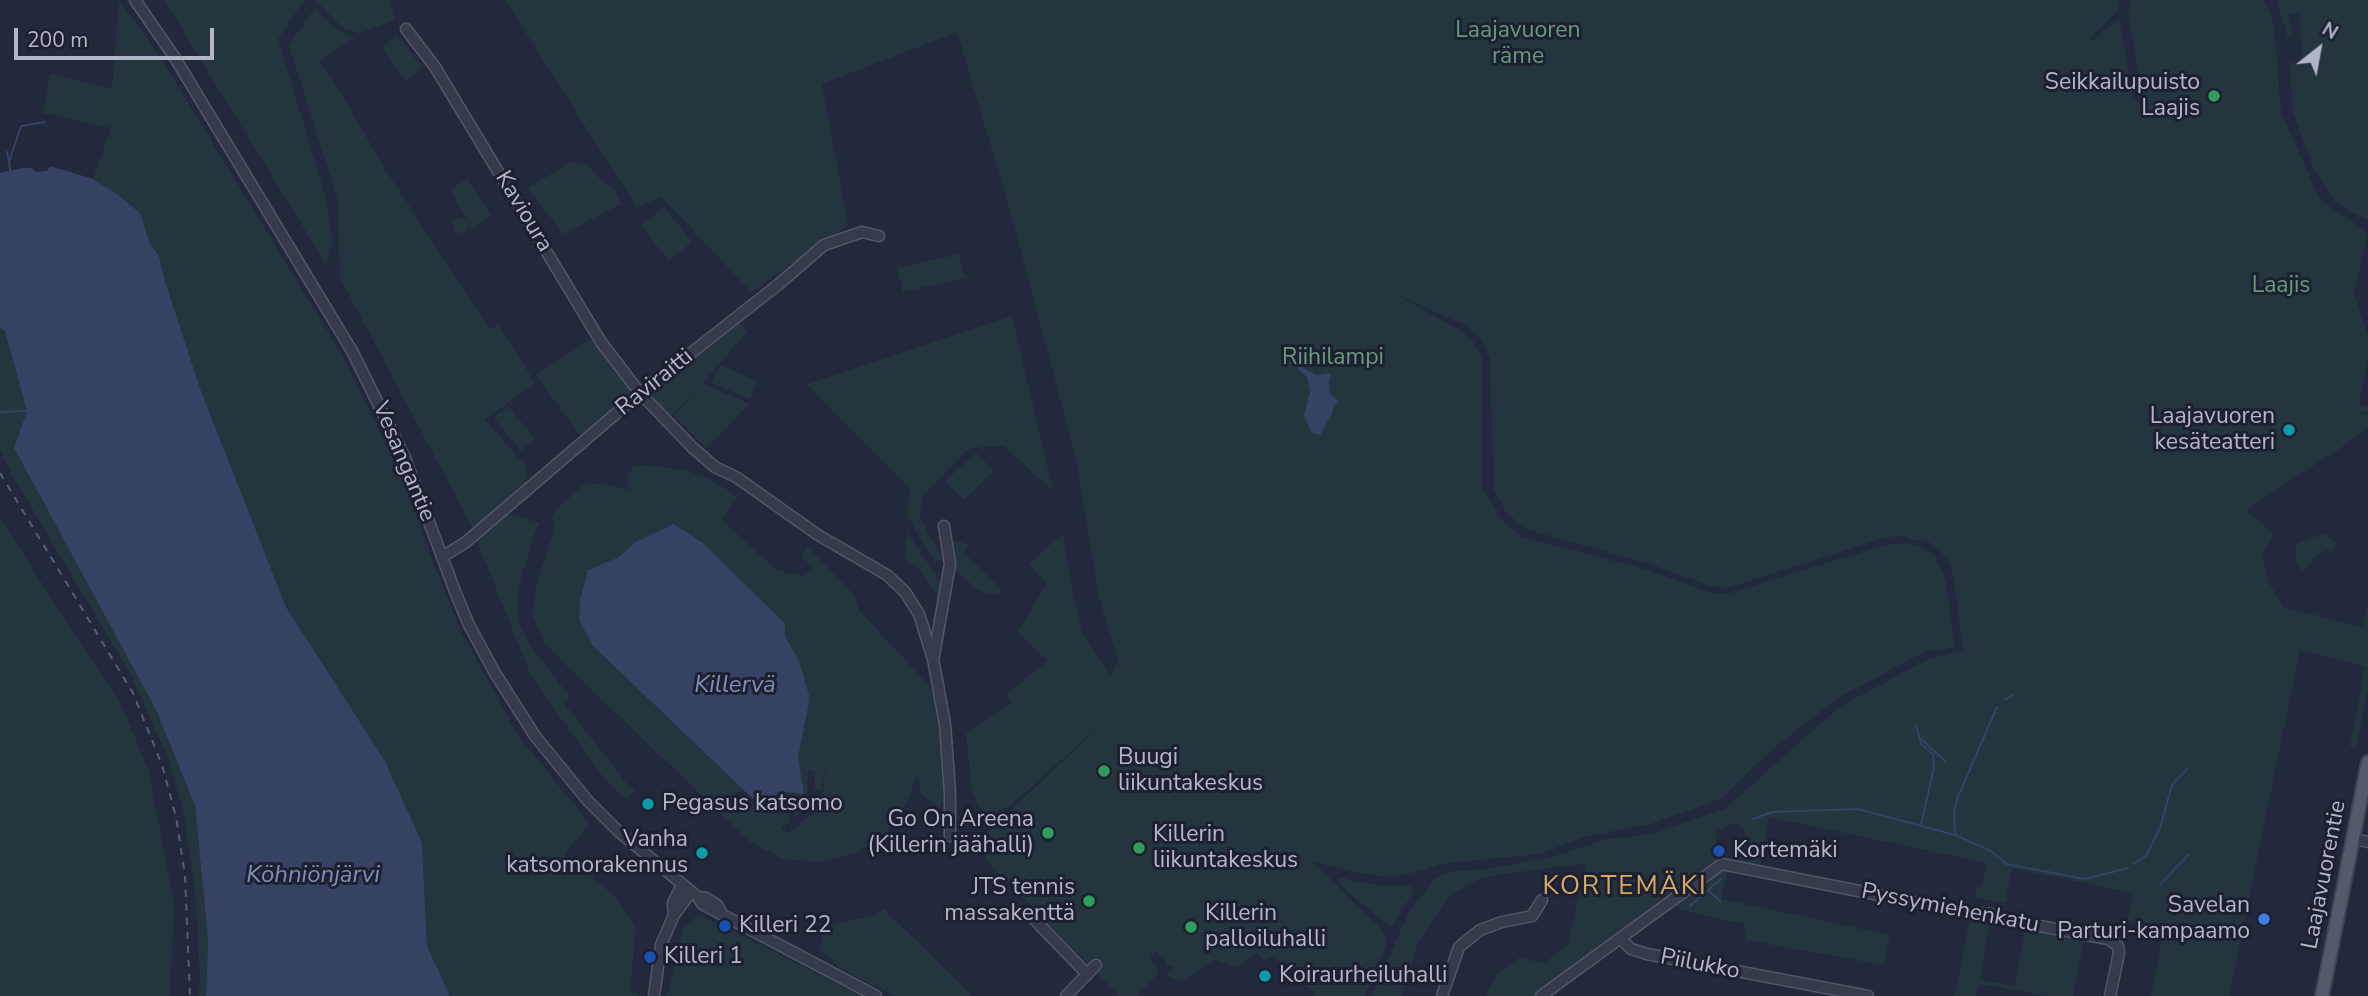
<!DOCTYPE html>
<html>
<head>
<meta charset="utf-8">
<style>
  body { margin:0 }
  #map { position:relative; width:2368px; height:996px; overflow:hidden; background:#23293c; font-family:"Nunito Sans",sans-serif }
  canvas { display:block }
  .north { position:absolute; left:2284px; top:14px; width:70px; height:70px; -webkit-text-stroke:5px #1c2031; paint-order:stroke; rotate:31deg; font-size:19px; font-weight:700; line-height:28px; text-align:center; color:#b2b6c8 }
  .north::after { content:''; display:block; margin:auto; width:24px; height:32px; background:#b2b6c8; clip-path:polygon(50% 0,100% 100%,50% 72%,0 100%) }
  .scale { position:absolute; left:14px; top:28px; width:200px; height:32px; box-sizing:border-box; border:4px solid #b2b6c8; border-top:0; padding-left:9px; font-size:21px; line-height:24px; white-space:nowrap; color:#b2b6c8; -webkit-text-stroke:5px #1c2031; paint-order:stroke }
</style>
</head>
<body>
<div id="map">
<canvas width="2368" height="996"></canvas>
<div class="north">N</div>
<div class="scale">200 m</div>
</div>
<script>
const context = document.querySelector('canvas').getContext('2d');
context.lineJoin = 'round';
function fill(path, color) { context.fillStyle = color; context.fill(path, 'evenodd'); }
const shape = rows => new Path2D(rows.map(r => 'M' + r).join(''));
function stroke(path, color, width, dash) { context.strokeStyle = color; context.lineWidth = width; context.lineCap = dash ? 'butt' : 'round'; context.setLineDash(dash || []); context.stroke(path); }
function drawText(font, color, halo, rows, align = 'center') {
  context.font = font + ' "Nunito Sans",sans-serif'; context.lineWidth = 6; context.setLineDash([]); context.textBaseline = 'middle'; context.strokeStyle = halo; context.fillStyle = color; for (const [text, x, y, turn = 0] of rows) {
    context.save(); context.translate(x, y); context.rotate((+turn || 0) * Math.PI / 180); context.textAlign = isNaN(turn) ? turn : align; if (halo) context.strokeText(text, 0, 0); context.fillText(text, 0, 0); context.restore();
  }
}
fill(shape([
  [119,0,155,49,341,353,406,486,431,557,462,633,517,734,590,824,564,854,617,898,636,927,630,992,640,996,450,996,427,946,422,843,385,761,286,607,201,391,164,278,159,256,150,244,140,213,117,194,93,179,111,128,43,113,50,74,112,89],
  [164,0,304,0,278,39,324,191,333,241,326,264],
  [315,0,390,0,395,20,360,33,343,28],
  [505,0,2120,0,2117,11,2090,38,2093,41,2119,18,2133,98,2144,107,2128,12,2132,0,2264,0,2274,25,2281,112,2320,200,2368,232,2354,294,2368,336,2368,358,2359,404,2368,406,2368,412,2360,411,2360,413,2368,415,2368,426,2351,441,2246,510,2274,534,2262,557,2269,583,2284,607,2362,627,2368,602,2368,688,2356,749,2350,746,2365,666,2300,650,2229,996,2151,996,2164,929,2127,922,2133,893,2012,868,2005,903,1975,898,1977,887,1982,887,1987,863,1769,817,1760,869,1739,865,1746,838,1744,828,1738,824,1731,824,1716,831,1717,861,1727,872,1721,899,1890,935,1884,965,1746,940,1744,924,1680,910,1672,896,1548,996,1486,996,1496,975,1519,958,1545,963,1568,944,1586,863,1483,877,1450,895,1417,944,1402,996,1372,996,1408,914,1435,878,1453,871,1486,869,1552,857,1604,840,1652,834,1725,809,1839,707,1929,659,1963,650,1954,580,1949,563,1939,549,1924,539,1913,541,1907,536,1886,537,1727,588,1711,586,1650,564,1525,529,1506,512,1494,490,1490,360,1481,338,1465,325,1396,294,1461,331,1474,342,1483,361,1483,489,1500,518,1521,537,1648,570,1710,593,1727,594,1886,545,1906,543,1920,547,1933,554,1941,568,1946,582,1955,647,1924,652,1838,698,1776,746,1720,799,1651,824,1583,837,1539,854,1440,864,1422,871,1386,877,1355,872,1312,861,1378,926,1388,940,1365,996,1312,996,1315,993,1274,956,1264,960,1256,952,1238,968,1216,960,1182,981,1167,975,1174,968,1171,965,1168,967,1164,964,1166,961,1156,951,1150,957,1158,969,1157,974,1137,996,1119,996,986,860,984,836,1106,720,1012,804,996,812,986,813,978,805,972,793,966,734,1012,702,1006,694,1048,661,1017,632,1047,584,1029,564,1063,533,1073,596,1083,633,1111,677,1118,660,1099,598,1076,459,1009,207,957,32,822,84,848,225,751,292,661,196,637,208],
  [2276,0,2368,0,2368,219,2349,211,2334,199,2314,170,2293,112,2290,62,2302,66,2300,13,2288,14,2293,35,2288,38],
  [315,8,335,29,355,38,318,61,333,80,385,169,490,329,499,325,535,383,485,420,525,465,529,483,473,529,340,278,338,201,289,45],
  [397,35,422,67,406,81,384,50,384,46],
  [571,162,589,165,599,178,614,190,621,204,563,234,528,188],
  [467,179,491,216,472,229,468,223,467,230,460,234,454,230,453,222,459,218,467,220,450,190],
  [664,207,692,242,669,261,641,226],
  [959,254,965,278,903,292,897,268],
  [1012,316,1053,491,1004,446,969,448,924,494,919,516,943,560,934,561,908,517,909,488,807,384],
  [740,323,748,331,702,383,749,404,706,448,674,416,700,386,670,418,649,393],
  [0,328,5,331,25,403,25,416,14,449,156,710,195,807,208,940,206,996,198,996,200,982,195,888,184,815,169,761,131,675,11,473,0,450],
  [591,339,634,391,581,437,536,375],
  [720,365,758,381,750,399,712,383],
  [508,406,535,439,521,451,494,418],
  [976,453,994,471,964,500,945,481],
  [643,465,684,470,703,476,726,489,738,497,722,520,776,570,804,577,812,567,802,557,807,546,854,595,859,610,930,687,937,705,945,794,940,809,921,794,918,772,903,811,885,834,856,853,820,862,784,859,750,842,566,665,544,642,532,613,537,584,554,530,555,523,552,518,556,510,583,485,604,483,628,490,627,475,634,466],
  [663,530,784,636,799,661,810,698,798,758,762,798,754,800,751,810,734,793,743,790,593,646,588,570,619,557,654,533],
  [826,763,822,806,789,833,781,829,790,821,785,804,791,803,795,818,807,806,808,770,815,772,815,789,822,790],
  [509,514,540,523,533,538,519,586,517,610,520,624,528,643,570,697,563,702,627,784,635,790,627,799,606,781,532,678,477,541],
  [0,517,67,623,120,701,149,772,174,904,170,996,0,996],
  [907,532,941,583,939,595,936,595,921,571,905,559],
  [2323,534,2337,543,2332,552,2327,550,2315,556,2305,570,2302,570,2295,559,2297,543],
  [954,540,969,545,964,553,999,587,1002,592,998,595,979,591,954,569,952,542],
  [1344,878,1355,882,1387,886,1409,885,1413,889,1412,894,1391,927,1341,886,1338,879],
  [884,909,972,996,894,996,839,968,828,956,819,951,822,935,835,924,876,915],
  [698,915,731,930,861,996,667,996,683,929],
  [1970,918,1990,922,1980,980,2015,986,2025,929,2084,940,2073,996,2047,996,1979,984,1976,996,1955,996]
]), '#25353d');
fill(shape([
  [50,166,93,179,117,194,140,213,150,244,159,256,164,278,201,391,286,607,385,761,422,843,427,946,450,996,206,996,208,940,195,806,156,710,14,448,27,411,5,331,0,328,0,173,23,168,32,168,35,172,47,171],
  [1286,353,1296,364,1316,375,1329,373,1331,374,1329,382,1330,394,1339,402,1334,405,1332,414,1320,435,1312,433,1304,416,1310,392,1307,377,1297,367,1287,363,1285,354],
  [673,524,702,542,785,624,785,636,799,661,810,698,798,758,804,794,779,791,772,801,767,802,762,798,754,800,593,646,579,620,580,600,588,570,619,557,634,543]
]), '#364163');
stroke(shape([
  [7,152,9,161],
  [10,171,9,162,20,129,22,126,45,122],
  [0,412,27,411],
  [2005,700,2014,694],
  [1916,725,1921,744,1933,754,1934,767,1921,825],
  [1921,739,1946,762],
  [1753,819,1772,812,1858,809,1955,835,1991,851,2006,864,2085,879,2128,868],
  [1955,834,1954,811,1957,799,1997,707],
  [2133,864,2146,856,2160,828,2172,785,2187,769],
  [2160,885,2188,855],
  [1709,891,1721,902],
  [1690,906,1721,879]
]), '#364163', 2);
const minor = shape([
  [135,0,175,58,352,351,405,458,456,594,469,625,495,673,535,736,588,801,619,832,698,897,702,904,876,996],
  [406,29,435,67,601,342,640,393,693,448,715,467,736,477,818,535,887,575,905,592,919,614,933,659,945,724,950,793,950,836],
  [442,557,466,542,640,393,779,284,824,245,862,232,879,236],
  [934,655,950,564,944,526],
  [2354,839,2368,842],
  [698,897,706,898,717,905,721,912],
  [674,915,673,903,682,885],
  [1031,916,1087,974],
  [1620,938,1631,949,1647,954,1868,996],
  [654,996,661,945,674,915,691,892],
  [1066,996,1096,965],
  [1442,996,1459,947,1480,930,1502,922,1532,916,1542,900],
  [1541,996,1722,864,1965,912,1991,914,1998,918,2108,939,2118,946,2119,953,2110,996]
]);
const major = shape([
  [2322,996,2368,762]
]);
stroke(minor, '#525667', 13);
stroke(major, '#404455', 16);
stroke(minor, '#363b4c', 10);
stroke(major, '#545a6c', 12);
stroke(shape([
  [0,473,133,693,162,765,176,817,185,875,190,996]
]), '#585e73', 2, [7, 7]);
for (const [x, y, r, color] of [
  [2214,96,7,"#2e9e5b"],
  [2289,430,7,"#0f9aa8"],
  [1104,771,7,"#2e9e5b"],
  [648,804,7,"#0f9aa8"],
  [1048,833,7,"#2e9e5b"],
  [1139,848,7,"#2e9e5b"],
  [1719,851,7,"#1a4fb4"],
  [702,853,7,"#0f9aa8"],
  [1089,901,7,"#2e9e5b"],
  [2264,919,7,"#3f7fe0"],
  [725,926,7,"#1a4fb4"],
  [1191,927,7,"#2e9e5b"],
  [650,957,7,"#1a4fb4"],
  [1265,976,7,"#0f9aa8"]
]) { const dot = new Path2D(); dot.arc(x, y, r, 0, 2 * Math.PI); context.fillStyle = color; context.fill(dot); stroke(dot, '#1c2031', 2.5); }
drawText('23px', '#69997d', '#1c2031', [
  ["Laajavuoren",1518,31],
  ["räme",1518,57],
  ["Laajis",2281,286],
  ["Riihilampi",1333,358]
]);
drawText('23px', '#b2b6c8', '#1c2031', [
  ["Seikkailupuisto",2200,83,"right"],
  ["Laajis",2200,109,"right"],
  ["Laajavuoren",2275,417,"right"],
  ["kesäteatteri",2275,443,"right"],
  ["Buugi",1118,758],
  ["liikuntakeskus",1118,784],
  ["Pegasus katsomo",662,804],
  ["Go On Areena",1034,820,"right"],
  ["(Killerin jäähalli)",1034,846,"right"],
  ["Killerin",1153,835],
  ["liikuntakeskus",1153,861],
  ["Vanha",688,840,"right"],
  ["katsomorakennus",688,866,"right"],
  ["Kortemäki",1733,851],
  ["JTS tennis",1075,888,"right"],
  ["massakenttä",1075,914,"right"],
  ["Savelan",2250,906,"right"],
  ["Parturi-kampaamo",2250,932,"right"],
  ["Killerin",1205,914],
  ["palloiluhalli",1205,940],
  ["Killeri 22",739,926],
  ["Killeri 1",664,957],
  ["Koiraurheiluhalli",1279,976]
], 'left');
drawText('23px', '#b2b6c8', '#1c2031', [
  ["Kavioura",523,212,59],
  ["Raviraitti",655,383,-39],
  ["Vesangantie",403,462,67],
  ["Laajavuorentie",2325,875,-79],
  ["Pyssymiehenkatu",1950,909,11],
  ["Piilukko",1700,965,11]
]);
drawText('italic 24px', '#808db4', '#1c2031', [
  ["Killervä",735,686],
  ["Köhniönjärvi",313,876]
]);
context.letterSpacing = '2px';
drawText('26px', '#d5a960', '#1c2031', [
  ["KORTEMÄKI",1625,888]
]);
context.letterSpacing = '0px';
</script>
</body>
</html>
